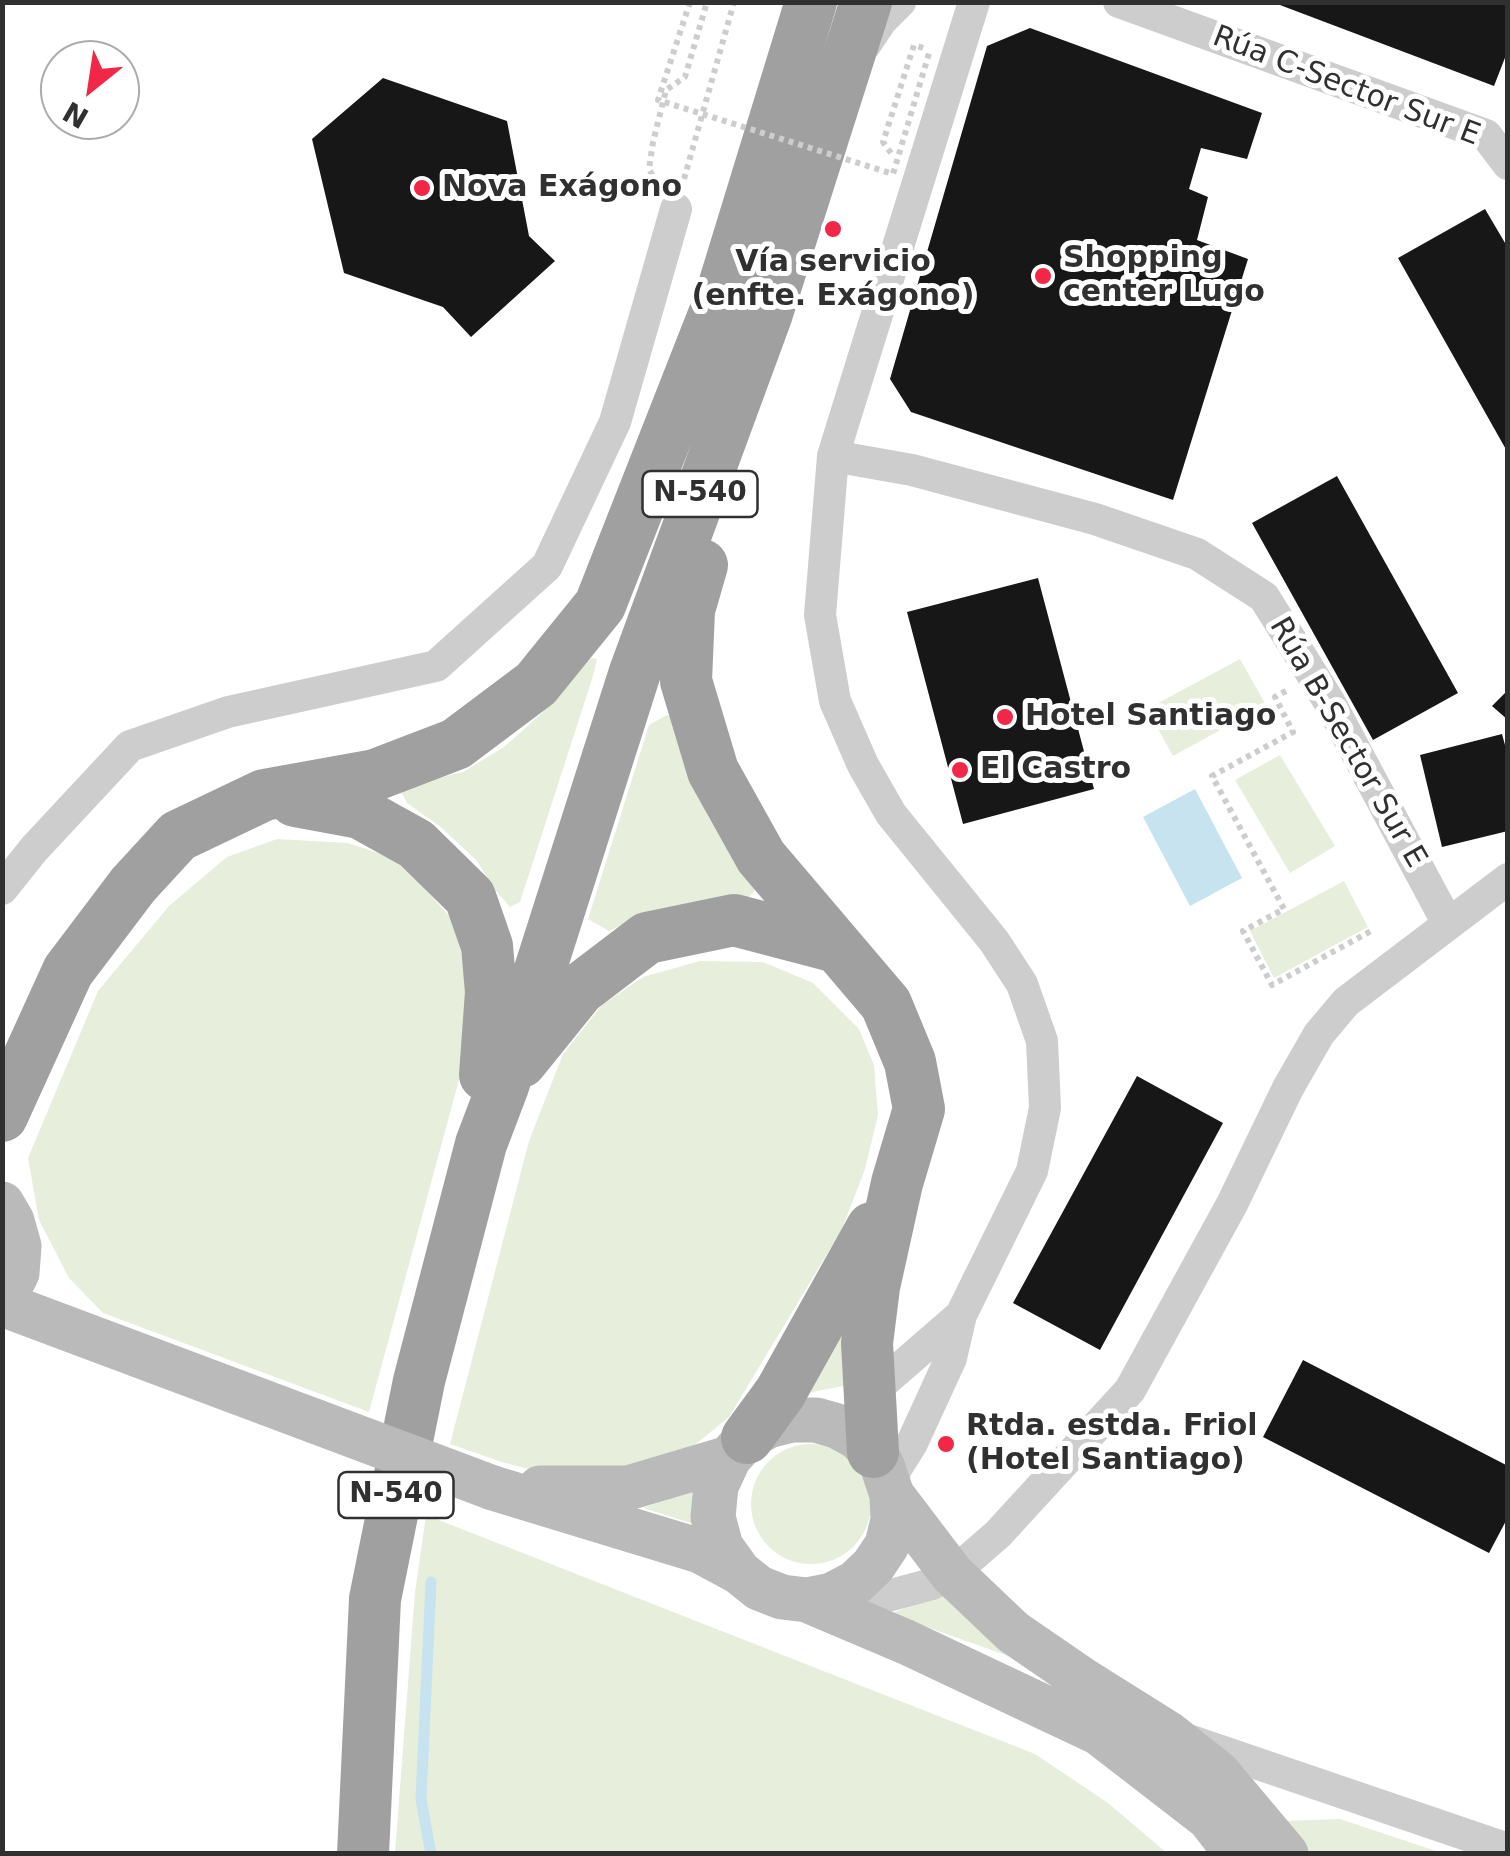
<!DOCTYPE html>
<html>
<head>
<meta charset="utf-8">
<style>
  body { margin:0 }
  #map { position:relative; width:1510px; height:1856px; overflow:hidden; background:#fff; font-family:"DejaVu Sans",sans-serif }
  canvas { display:block }
  .frame { position:absolute; inset:0; border:5px solid #303030; pointer-events:none }
  .north { position:absolute; left:40px; top:40px; width:100px; height:100px; box-sizing:border-box; background:#fff; border:2px solid #acacac; border-radius:50%; rotate:210deg; font-size:28px; font-weight:700; line-height:40px; text-align:center; color:#303030 }
  .north::after { content:''; display:block; margin:auto; width:35px; height:45px; background:#f22646; clip-path:polygon(50% 0,100% 100%,50% 72%,0 100%) }
</style>
</head>
<body>
<div id="map">
<canvas width="1510" height="1856"></canvas>
<div class="frame"></div>
<div class="north">N</div>
</div>
<script>
const context = document.querySelector('canvas').getContext('2d');
context.lineJoin = 'round';
function fill(path, color) { context.fillStyle = color; context.fill(path, 'evenodd'); }
const shape = rows => new Path2D(rows.map(r => 'M' + r).join(''));
function stroke(path, color, width, dash) { context.strokeStyle = color; context.lineWidth = width; context.lineCap = dash ? 'butt' : 'round'; context.setLineDash(dash || []); context.stroke(path); }
function drawText(font, color, halo, rows, align = 'center') {
  context.font = font + ' "DejaVu Sans",sans-serif'; context.lineWidth = 10; context.setLineDash([]); context.textBaseline = 'middle'; context.strokeStyle = halo; context.fillStyle = color; for (const [text, x, y, turn = 0] of rows) {
    context.save(); context.translate(x, y); context.rotate((+turn || 0) * Math.PI / 180); context.textAlign = isNaN(turn) ? turn : align; if (halo) context.strokeText(text, 0, 0); context.fillText(text, 0, 0); context.restore();
  }
}
fill(shape([
  [592,658,597,659,593,676,520,902,510,907,496,891,476,860,442,828,407,803,399,788,463,772,504,747,542,713,581,663],
  [1240,659,1266,705,1173,756,1147,709],
  [667,715,676,718,692,780,709,818,730,851,754,877,754,891,744,903,641,916,609,931,588,919,649,725],
  [1280,755,1335,846,1290,873,1235,780],
  [277,839,348,843,399,860,451,918,474,997,460,1076,369,1412,103,1313,69,1278,39,1220,28,1158,98,991,169,906,227,857],
  [1344,881,1368,927,1274,978,1250,931],
  [700,961,763,962,813,983,859,1029,874,1065,878,1115,865,1169,842,1229,729,1417,691,1448,629,1467,547,1474,502,1462,450,1444,529,1141,563,1054,602,1005,643,977],
  [849,1308,854,1384,797,1395],
  '751 1504a60 60 0 1 1 120 0a60 60 0 1 1-120 0Z',
  [703,1486,703,1527,643,1508],
  [426,1515,1035,1754,1108,1803,1167,1853,395,1853,415,1592],
  [945,1593,1014,1658,890,1614],
  [1340,1819,1442,1853,1278,1853,1249,1822]
]), '#e7eedc');
fill(shape([
  [1195,789,1242,878,1190,906,1143,817]
]), '#c7e3ef');
stroke(shape([
  [431,1854,421,1799,431,1582]
]), '#c7e3ef', 11);
fill(shape([
  [1272,2,1508,2,1508,50,1494,86],
  [1030,28,1262,113,1247,159,1201,148,1189,189,1208,197,1197,240,1248,259,1173,500,911,412,890,379,987,46],
  [383,78,507,121,529,236,555,261,471,337,443,307,344,273,312,139],
  [1485,209,1508,248,1508,453,1398,258],
  [1337,476,1458,693,1373,740,1252,523],
  [1038,578,1094,789,963,824,907,612],
  [1508,690,1508,720,1492,706],
  [1502,734,1508,756,1508,831,1442,847,1420,755],
  [1137,1076,1223,1123,1100,1350,1013,1303],
  [1303,1360,1508,1466,1508,1517,1489,1553,1263,1437]
]), '#171717');
stroke(shape([
  [891,153,883,142,914,45,926,49],
  [684,179,734,2],
  [657,184,649,169,653,142,666,90,685,77,707,2],
  [1286,691,1275,697,1293,732,1212,776,1284,909,1243,931,1272,985,1371,931]
]), '#cdcdcd', 6, [5, 5]);
stroke(shape([
  [1119,2,1486,135,1508,164],
  [865,45,881,21,900,2],
  [833,456,912,470,1095,519,1197,554,1264,597,1330,703,1447,922],
  [2,889,34,849,130,746,228,712,436,666,547,566,615,422,676,209],
  [861,1398,871,1393,961,1315],
  [889,1480,912,1443,951,1358,961,1315,1032,1171,1045,1108,1042,1041,1022,984,994,941,891,814,863,765,835,701,820,615,833,456,974,2],
  [832,1595,869,1601,932,1584,952,1574,998,1534,1130,1390,1232,1204,1288,1088,1319,1034,1346,1002,1508,879],
  [1191,1741,1508,1849]
]), '#cdcdcd', 32);
stroke(shape([
  [2,1204,12,1221,19,1246,17,1273,2,1302],
  [2,1304,317,1422],
  [493,1488,700,1551,739,1572,759,1588,782,1597,807,1600,832,1595,855,1583,873,1566,887,1545,893,1520,892,1495,882,1465,873,1452,857,1437,837,1426,816,1420,792,1420,768,1426,747,1438,729,1458,716,1486,713,1517,721,1547,739,1572],
  [540,1488,628,1488,729,1458],
  [892,1495,952,1574,1013,1632,1083,1680,1169,1734,1218,1773,1286,1854],
  [807,1600,906,1642,1099,1733,1209,1818,1237,1854]
]), '#bababa', 45);
stroke(shape([
  [712,336,719,302,811,2],
  [702,565,689,610,686,681,713,771,761,857,886,1004,910,1062,919,1109,897,1183,874,1287,867,1343,873,1452],
  [295,801,360,813,416,844,470,897,487,946,491,992,485,1075],
  [521,1062,580,989,647,938,734,920,837,947],
  [2,1116,68,971,133,885,178,836,264,795,375,775,456,744,536,684,600,605,719,302],
  [747,1438,780,1393,872,1228],
  [363,1854,375,1599,419,1381,481,1144,503,1086,635,672,766,316,866,2]
]), '#a0a0a0', 52);
stroke(shape([
  [690,2,658,100,893,174,930,50]
]), '#cdcdcd', 6, [5, 5]);
stroke(shape([
  [317,1422,493,1488]
]), '#bababa', 45);
for (const [x, y, r, color] of [
  [422,188,10,"#f22646"],
  [833,229,10,"#f22646"],
  [1043,276,10,"#f22646"],
  [1005,717,10,"#f22646"],
  [960,770,10,"#f22646"],
  [946,1444,10,"#f22646"]
]) { const dot = new Path2D(); dot.arc(x, y, r, 0, 2 * Math.PI); context.fillStyle = color; context.fill(dot); stroke(dot, '#fff', 4); }
for (const [x, y, w] of [
  [700,494,115],
  [396,1495,115]
]) { const box = new Path2D(); box.roundRect(x - w / 2, y - 23, w, 46, 8); context.fillStyle = '#fff'; context.fill(box); stroke(box, '#303030', 2.5); }
drawText('bold 28px', '#303030', null, [
  ["N-540",700,494],
  ["N-540",396,1495]
]);
drawText('30px', '#303030', '#fff', [
  ["Rúa C-Sector Sur E",1346,87,21],
  ["Rúa B-Sector Sur E",1347,743,60]
]);
drawText('bold 30px', '#303030', '#fff', [
  ["Nova Exágono",442,188],
  ["Shopping",1063,259],
  ["center Lugo",1063,293],
  ["Vía servicio",833,263,"center"],
  ["(enfte. Exágono)",833,297,"center"],
  ["Hotel Santiago",1025,717],
  ["El Castro",980,770],
  ["Rtda. estda. Friol",966,1427],
  ["(Hotel Santiago)",966,1461]
], 'left');
</script>
</body>
</html>
